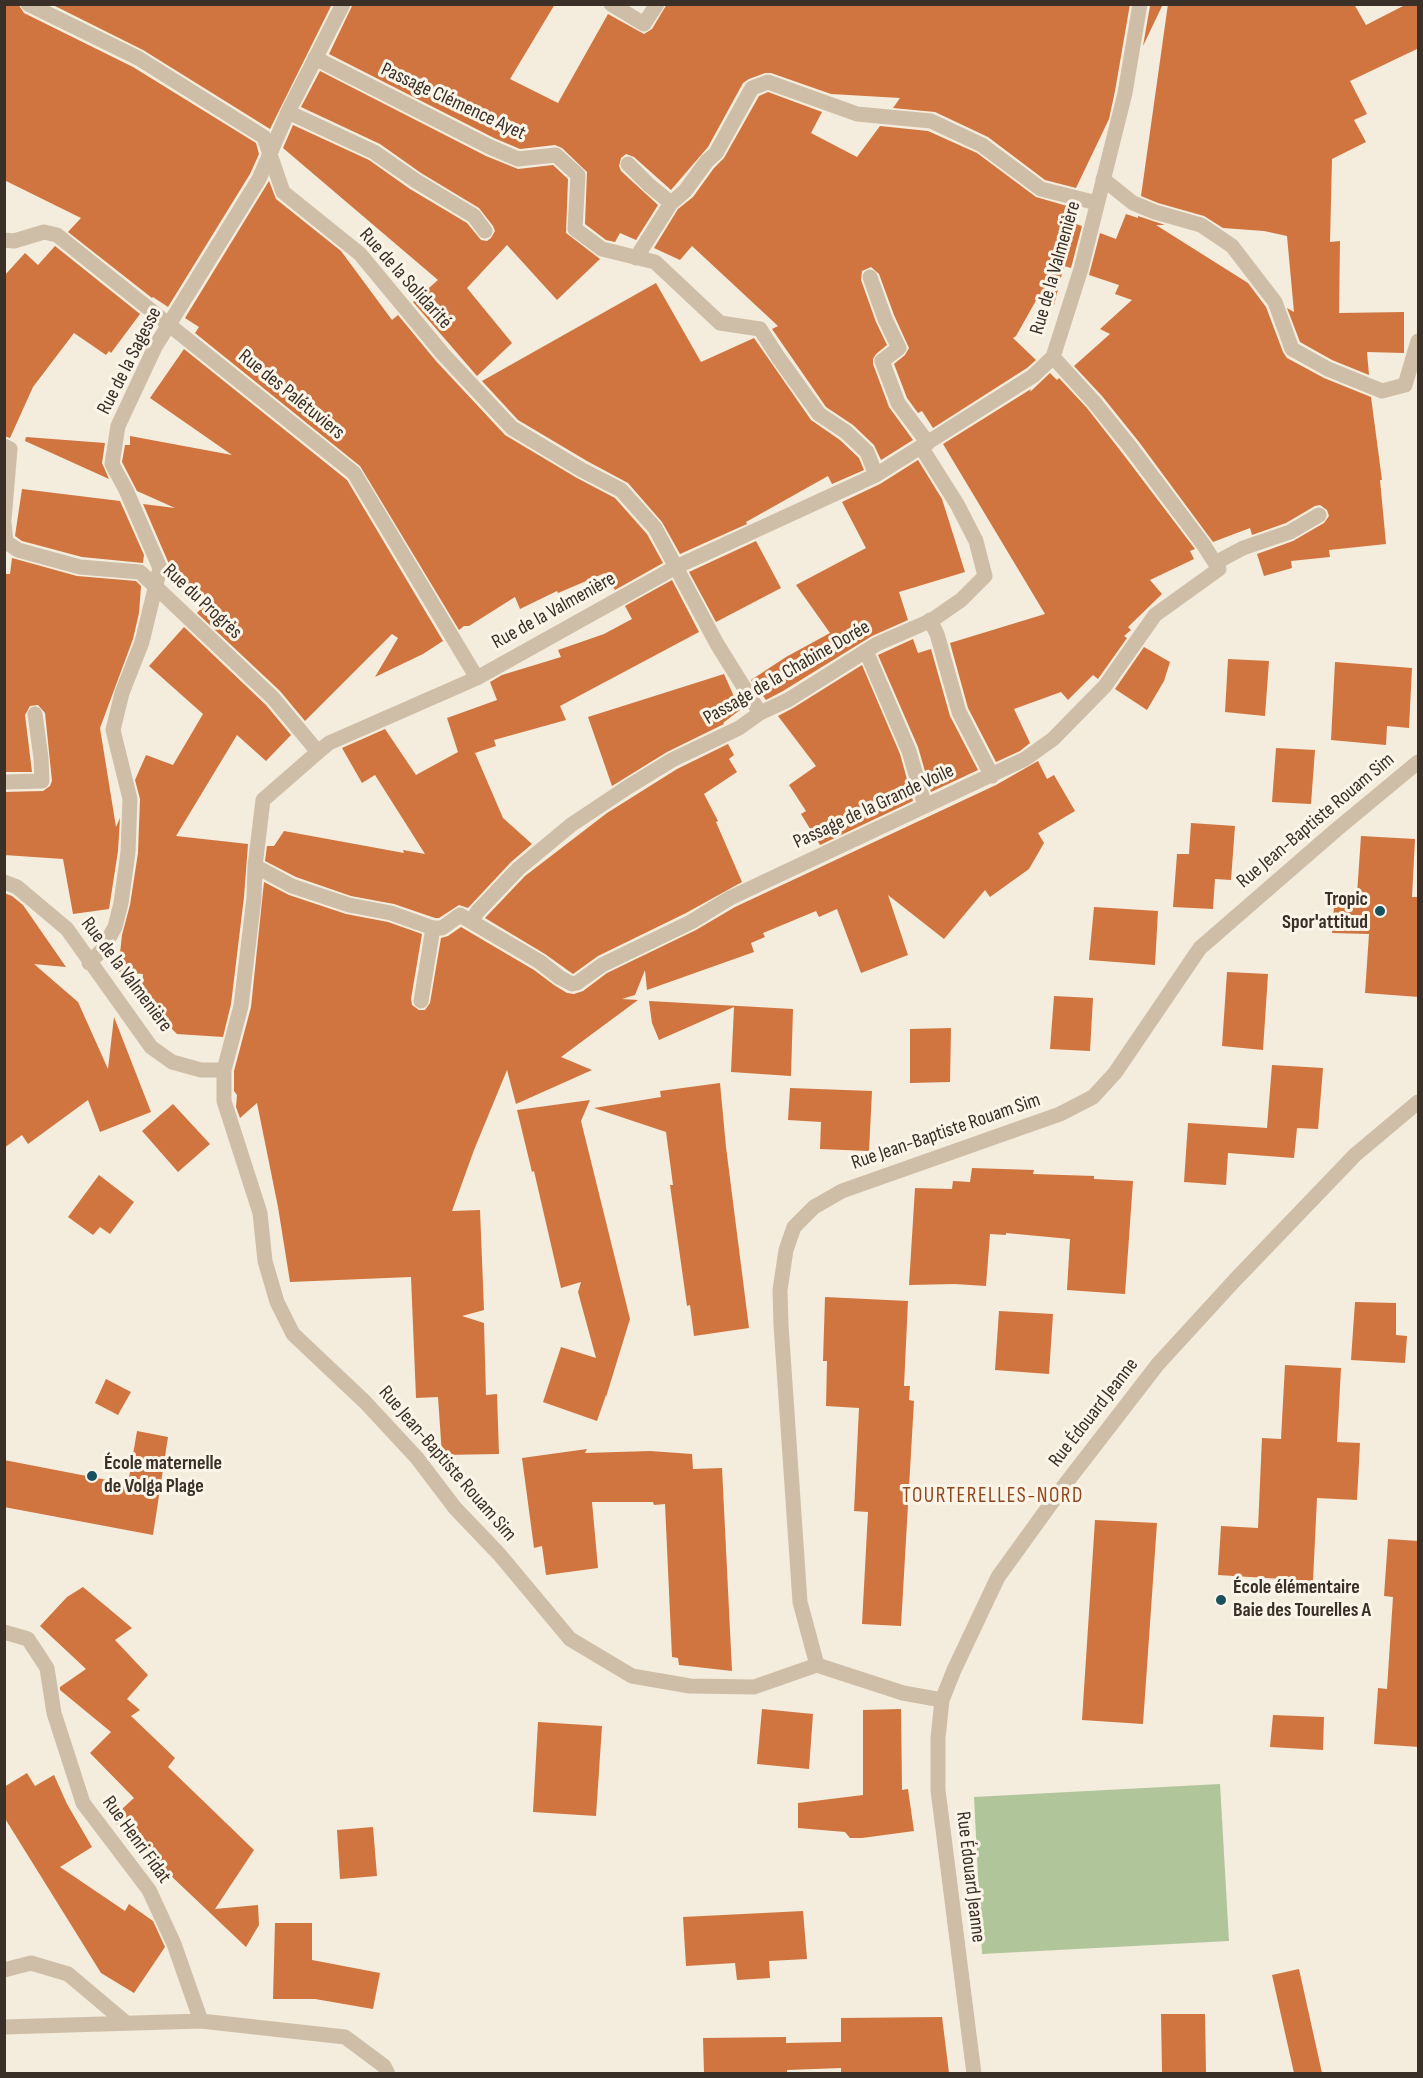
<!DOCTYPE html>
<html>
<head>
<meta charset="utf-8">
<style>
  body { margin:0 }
  #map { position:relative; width:1423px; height:2078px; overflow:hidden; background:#f4ecdc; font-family:"Sofia Sans Condensed",sans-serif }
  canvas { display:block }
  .frame { position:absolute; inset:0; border:6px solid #3a3028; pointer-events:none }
</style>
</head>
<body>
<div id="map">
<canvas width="1423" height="2078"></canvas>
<div class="frame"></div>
</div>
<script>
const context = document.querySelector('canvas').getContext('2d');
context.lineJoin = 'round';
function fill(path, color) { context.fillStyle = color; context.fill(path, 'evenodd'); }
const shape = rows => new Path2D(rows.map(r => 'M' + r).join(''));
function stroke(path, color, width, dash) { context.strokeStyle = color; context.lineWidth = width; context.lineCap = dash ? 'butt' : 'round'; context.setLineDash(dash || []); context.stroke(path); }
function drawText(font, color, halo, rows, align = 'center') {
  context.font = font + ' "Sofia Sans Condensed",sans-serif'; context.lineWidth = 6; context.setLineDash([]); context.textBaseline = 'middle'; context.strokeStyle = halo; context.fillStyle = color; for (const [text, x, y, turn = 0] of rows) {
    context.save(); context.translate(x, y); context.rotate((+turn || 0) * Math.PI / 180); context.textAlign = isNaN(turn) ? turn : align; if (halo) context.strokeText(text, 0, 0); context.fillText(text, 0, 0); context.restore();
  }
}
fill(shape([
  [1220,1784,1229,1941,982,1954,974,1797]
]), '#b1c59b');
fill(shape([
  [4,4,18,4,24,13,133,67,256,143,259,154,250,174,168,307,153,297,152,298,68,232,81,218,4,180],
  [51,4,332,4,270,129,143,50],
  [353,4,555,4,510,79,558,103,608,14,644,34,652,29,667,4,1130,4,1115,91,1109,119,1076,188,1045,180,988,137,935,112,893,108,900,98,831,94,771,73,765,73,749,79,743,83,708,147,671,190,634,157,626,154,621,158,619,166,621,171,658,205,636,240,620,233,615,242,606,240,585,224,587,172,562,148,555,145,520,149,494,138,329,54],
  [1150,4,1163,4,1143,46,1150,6],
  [1168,4,1354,4,1366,25,1407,4,1419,4,1419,48,1350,81,1367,114,1354,120,1366,142,1332,159,1330,242,1340,241,1339,313,1404,312,1404,353,1367,352,1369,375,1332,360,1300,342,1287,308,1294,312,1287,236,1264,231,1223,228,1204,216,1158,203,1141,196],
  [320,71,486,156,518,169,553,165,568,179,566,233,600,259,557,300,507,245,467,288,512,343,477,376,413,302,438,280,283,148,293,125,369,160,410,189,467,223,481,240,487,241,491,238,495,231,493,226,479,208,421,173,380,144,301,107],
  [768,92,822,112,811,133,857,157,880,126,928,131,977,153,1036,197,1067,206,1061,219,1082,226,1071,268,1064,266,1054,305,1038,297,1016,336,1013,338,1036,360,1027,368,933,428,922,411,918,413,907,398,894,364,905,355,909,348,894,315,879,274,871,267,862,271,861,280,876,322,887,345,876,354,873,359,873,364,889,407,913,440,881,460,874,445,853,425,826,407,772,329,778,326,692,246,680,260,654,248,678,209,693,197,714,168,724,158,759,96],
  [269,181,276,199,341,251,392,320,398,315,436,361,505,435,577,478,615,498,647,534,663,563,615,590,605,573,558,593,557,591,520,609,515,597,469,626,464,626,459,630,360,466,195,333,199,327,185,318],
  [1126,214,1138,218,1138,216,1165,225,1156,225,1248,283,1266,307,1283,352,1287,358,1324,378,1371,397,1382,480,1380,480,1386,544,1329,550,1330,557,1291,561,1292,568,1264,576,1257,554,1293,541,1324,523,1329,516,1327,510,1320,505,1315,506,1286,523,1252,535,1250,528,1213,542,1139,442,1102,396,1074,366,1110,334,1100,329,1132,300,1115,294,1119,285,1089,275,1100,233,1116,239],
  [55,246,140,314,111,353,109,351,106,355,74,333,33,387,10,438,4,436,4,276,25,253,38,265],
  [656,283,701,362,754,338,811,420,840,440,859,458,864,470,832,484,828,476,746,522,747,524,680,554,662,522,628,483,587,461,518,420,482,381],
  [184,349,347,480,443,641,423,654,375,677,398,638,392,634,305,721,280,691,197,613,207,602,169,570,169,564,143,504,175,508,137,491,122,462,125,445,130,445,130,436,232,455,150,398],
  [1050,373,1057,380,1059,378,1087,408,1123,454,1195,549,1190,551,1194,559,1150,580,1162,594,1128,627,1131,630,1124,636,1127,638,1098,679,1093,675,1068,700,1061,692,1014,709,1030,743,1020,751,996,762,968,708,950,643,1045,614,943,444,1031,389,1030,392],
  [26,437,105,443,102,463,109,479,25,441],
  [918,460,942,499,965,572,899,592,908,620,872,636,783,691,766,700,751,680,786,657,830,633,796,585,866,548,842,502,880,484],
  [22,489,120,501,144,555,143,563,82,557,22,541,15,536],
  [756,541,781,588,716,622,689,572],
  [12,558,77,576,136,581,141,586,139,613,133,639,100,728,116,827,120,818,118,851,109,909,73,914,63,859,4,855,4,792,43,791,50,786,52,781,45,713,38,705,30,706,25,715,32,772,4,772,4,574,10,574],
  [672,580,699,632,560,706,566,720,494,740,496,746,475,753,503,818,532,844,511,862,468,908,459,905,439,918,435,918,394,904,351,896,296,877,265,861,267,846,274,846,284,831,404,853,403,850,425,854,375,775,362,783,342,748,385,729,416,775,458,752,447,718,497,700,490,682,502,675,561,657,558,650,604,634,632,619,625,606],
  [184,627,266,705,291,735,266,761,237,735,176,836,248,844,244,897,231,1004,223,1037,177,1034,141,998,143,974,118,972,122,935,130,905,138,853,140,799,135,780,146,755,173,765,203,714,149,666],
  [913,639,918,653,931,649,950,716,978,770,931,792,918,747,878,655],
  [1144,647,1170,662,1164,681,1147,710,1115,689],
  [1228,659,1269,661,1265,716,1225,712],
  [1335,662,1412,668,1409,728,1387,726,1386,745,1331,740],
  [862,665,900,754,913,801,820,845,801,814,806,811,789,785,816,766,778,716,793,708],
  [724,674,740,710,723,723,724,724,667,752,612,786,588,717],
  [728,744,734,755,729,759,737,772,704,794,718,821,716,822,742,882,686,913,598,956,573,974,545,954,485,918,525,876,607,813,677,769],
  [1276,748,1315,750,1311,804,1272,802],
  [1038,761,1047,779,1054,775,1075,811,1038,833,1044,843,1029,869,990,897,985,890,944,939,888,895,908,955,861,973,837,909,819,917,816,911,763,933,765,937,751,943,754,952,647,990,645,970,635,995,622,999,638,1000,561,1057,592,1070,516,1104,507,1070,474,1150,452,1211,480,1210,484,1310,462,1316,484,1323,486,1395,497,1394,499,1454,442,1455,438,1397,416,1398,411,1277,290,1282,278,1207,257,1103,240,1118,236,1107,237,1095,234,1091,234,1071,251,1007,264,882,289,895,346,914,388,922,422,934,411,999,412,1005,419,1010,425,1010,430,1003,441,938,448,936,461,927,534,970,554,985,567,993,574,994,583,991,607,973,696,930,735,907,996,785],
  [1191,823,1235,826,1231,880,1215,879,1213,909,1173,907,1177,854,1189,854],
  [1361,836,1415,839,1412,897,1419,897,1419,997,1365,993,1369,934,1332,933,1335,893,1357,894],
  [4,893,12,896,23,905,66,967,34,964,78,1002,108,1069,114,1017,151,1112,100,1132,88,1100,28,1144,22,1135,4,1148],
  [1094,907,1158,911,1155,965,1089,960],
  [1227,972,1268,974,1263,1050,1222,1046],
  [1054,996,1093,998,1090,1051,1050,1049],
  [649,1001,793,1009,791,1076,731,1072,734,1007,659,1040,652,1023],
  [951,1028,950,1082,910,1083,910,1029],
  [1272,1065,1323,1068,1318,1129,1297,1128,1294,1158,1228,1153,1226,1185,1184,1182,1188,1123,1267,1128],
  [720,1083,726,1147,749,1328,694,1336,690,1305,687,1306,670,1185,673,1185,666,1132,594,1108,661,1097,660,1091],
  [790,1088,872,1091,869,1151,820,1149,821,1122,788,1120],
  [590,1100,581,1121,630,1319,606,1397,606,1395,597,1421,543,1402,561,1347,596,1358,578,1292,581,1282,561,1288,534,1171,532,1172,517,1110],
  [173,1104,210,1144,178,1172,142,1131],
  [972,1168,1034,1170,1033,1174,1094,1176,1094,1179,1133,1181,1125,1294,1067,1290,1070,1239,1006,1233,1006,1235,990,1234,986,1286,955,1284,909,1285,915,1188,952,1189,953,1181,970,1182],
  [99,1175,134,1202,110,1234,100,1227,93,1235,68,1217],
  [825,1297,908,1301,904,1386,910,1386,909,1400,914,1401,901,1626,862,1624,868,1512,854,1511,859,1408,826,1406,827,1361,823,1361],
  [1355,1302,1396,1303,1396,1335,1407,1336,1405,1363,1351,1360],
  [999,1311,1053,1314,1049,1374,995,1370],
  [1285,1365,1341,1368,1337,1442,1360,1443,1357,1500,1317,1498,1313,1581,1218,1575,1221,1526,1258,1528,1262,1438,1281,1439],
  [106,1379,131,1392,118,1415,95,1403],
  [137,1431,168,1437,153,1535,4,1507,4,1460,128,1484],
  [587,1449,585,1453,650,1451,692,1454,693,1469,722,1468,732,1671,679,1665,678,1658,672,1657,665,1504,654,1505,653,1502,592,1502,598,1568,546,1575,542,1546,534,1548,522,1458],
  [1095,1520,1157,1523,1143,1724,1082,1720],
  [1388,1539,1419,1541,1419,1747,1374,1744,1378,1688,1387,1689,1393,1597,1384,1596],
  [83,1587,132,1628,115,1640,148,1675,127,1699,140,1710,131,1716,175,1758,168,1767,254,1850,215,1909,258,1905,259,1925,246,1947,111,1819,134,1798,90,1753,111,1732,60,1690,60,1687,86,1669,40,1626,67,1597],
  [762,1709,813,1714,809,1769,757,1764],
  [901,1709,902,1790,908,1789,914,1831,862,1838,850,1838,845,1832,798,1828,798,1803,863,1795,863,1710],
  [1273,1715,1324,1717,1323,1750,1270,1747],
  [538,1722,602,1726,596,1816,533,1812],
  [27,1773,35,1786,54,1775,67,1804,92,1847,60,1867,125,1911,129,1904,153,1921,165,1947,134,1993,101,1973,4,1817,4,1787],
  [373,1827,377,1876,340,1879,337,1830],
  [803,1911,807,1959,769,1961,770,1978,737,1980,735,1963,686,1966,683,1917],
  [275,1923,312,1923,312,1960,380,1973,373,2009,315,1999,273,1999],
  [1299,1969,1322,2073,1294,2073,1272,1975],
  [1161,2014,1205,2014,1206,2073,1162,2073],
  [942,2017,949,2073,841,2073,841,2068,787,2070,787,2073,704,2073,703,2038,786,2037,786,2043,841,2042,841,2018]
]), '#d0753f');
stroke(shape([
  [28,4,138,58,264,137,283,192,360,254,443,354,512,428,582,470,621,490,655,528,717,644,760,713],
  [611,4,644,24,657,4],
  [315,58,490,147,518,159,556,155,578,175,575,229,602,249,655,262,720,323,760,329,778,357,819,414,846,432,867,452,876,475],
  [288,112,374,152,416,181,474,216,485,231],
  [628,164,649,185,671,203],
  [1103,179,1133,203,1155,212,1201,225,1232,246,1275,302,1292,349,1328,369,1382,391,1405,385,1418,341],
  [4,240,14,241,44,232,57,235,354,473,477,678],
  [636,258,671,203,685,191,707,161,716,153,752,88,768,82,857,114,931,121,982,145,1041,189,1097,203],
  [870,277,885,319,899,348,882,361,898,403,928,443],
  [4,446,10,449,4,520],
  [4,523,6,542,18,550,80,567,140,572,273,698,318,752],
  [1215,563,1243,548,1290,532,1319,515],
  [930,620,937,634,959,712,992,776],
  [866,651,909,751,925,806],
  [4,782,42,781,41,758,35,714],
  [255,866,292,886,349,905,391,913,433,928,442,928,460,915,540,962,559,977,572,984,577,983,602,965,691,922,730,898,1025,759,1053,739,1105,686,1155,615,1219,569,1203,544,1131,448,1094,402,1053,357],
  [4,882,17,887,67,929,151,1047,172,1062,201,1070,224,1070,241,1006,254,898,255,866,263,800,318,752,329,743,477,678,676,567,876,475,1033,376,1053,357,1081,269,1125,93,1140,4],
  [471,921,478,911,518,869,571,825,628,787,672,760,739,728,760,713,788,700,877,644,932,620,961,600,985,576,976,541,957,504,921,447],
  [89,963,102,950,115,927,121,903,128,852,130,799,113,730,122,693,142,642,160,568,126,490,112,464,118,426,155,347,259,179,288,112,343,4],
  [421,1001,433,928],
  [224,1070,224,1101,260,1213,265,1261,277,1302,293,1334,365,1402,417,1458,455,1508,499,1554,570,1639,632,1676,690,1686,754,1687,817,1665,903,1693,942,1700],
  [4,1632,28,1639,47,1668,54,1713,83,1803,149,1890,174,1944,201,2021],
  [817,1665,800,1602,781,1325,780,1290,786,1250,794,1227,814,1207,842,1191,1060,1114,1093,1097,1115,1073,1200,948,1336,830,1418,762],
  [4,1970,31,1963,68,1974,125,2022],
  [4,2027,201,2021,345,2037,384,2066,388,2074],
  [974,2074,938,1790,938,1738,942,1700,954,1670,998,1577,1063,1487,1158,1364,1235,1280,1355,1155,1418,1102]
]), '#cebea7', 15);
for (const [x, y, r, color] of [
  [1380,911,6,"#1a515f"],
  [92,1476,6,"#1a515f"],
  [1221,1600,6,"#1a515f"]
]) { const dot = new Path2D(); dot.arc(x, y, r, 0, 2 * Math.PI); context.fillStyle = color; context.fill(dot); stroke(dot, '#fbf5e9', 2); }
drawText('20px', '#3a3028', '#fbf5e9', [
  ["Passage Clémence Ayet",453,102,25],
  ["Rue de la Valmenière",1056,268,-74],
  ["Rue de la Solidarité",405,279,48],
  ["Rue de la Sagesse",130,361,-63],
  ["Rue des Palétuviers",291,395,39],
  ["Rue du Progrès",202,602,43],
  ["Rue de la Valmenière",554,611,-29],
  ["Passage de la Chabine Dorée",787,673,-30],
  ["Passage de la Grande Voile",874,807,-25],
  ["Rue Jean-Baptiste Rouam Sim",1316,821,-40],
  ["Rue de la Valmenière",126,975,53],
  ["Rue Jean-Baptiste Rouam Sim",946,1132,-19],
  ["Rue Édouard Jeanne",1094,1413,-52],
  ["Rue Jean-Baptiste Rouam Sim",447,1464,49],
  ["Rue Henri Fidat",136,1840,54],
  ["Rue Édouard Jeanne",970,1877,83]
]);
drawText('bold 20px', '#3a3028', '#fbf5e9', [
  ["Tropic",1368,900,"right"],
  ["Spor'attitud",1368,923,"right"],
  ["École maternelle",104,1464],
  ["de Volga Plage",104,1487],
  ["École élémentaire",1233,1588],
  ["Baie des Tourelles A",1233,1611]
], 'left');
context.letterSpacing = '1.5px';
drawText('21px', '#90451a', '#fbf5e9', [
  ["TOURTERELLES-NORD",993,1497]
]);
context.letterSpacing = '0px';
</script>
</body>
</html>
